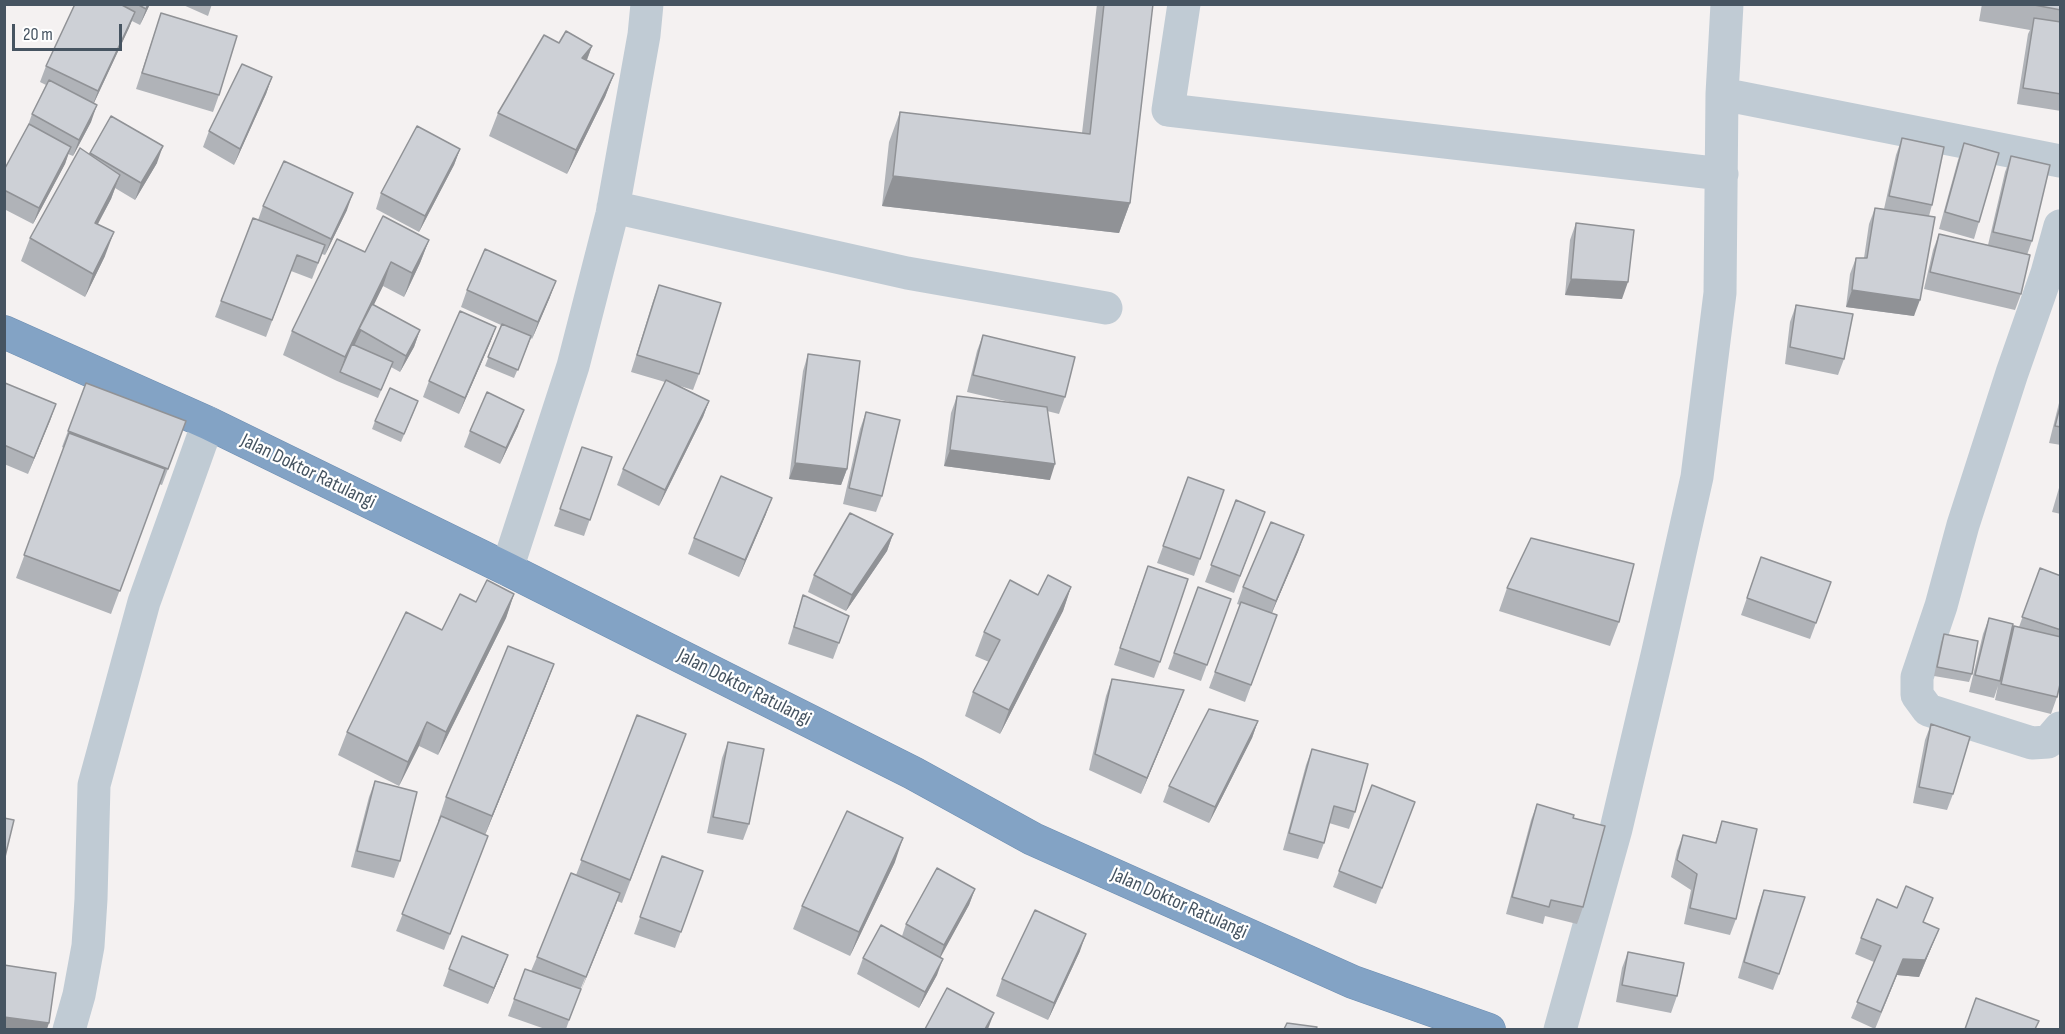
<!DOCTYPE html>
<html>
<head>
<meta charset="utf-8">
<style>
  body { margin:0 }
  #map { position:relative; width:2065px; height:1034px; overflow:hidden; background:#f4f1f1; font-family:"Sofia Sans Condensed",sans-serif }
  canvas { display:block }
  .frame { position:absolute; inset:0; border:6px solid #465461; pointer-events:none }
  .scale { position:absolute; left:12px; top:24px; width:110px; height:27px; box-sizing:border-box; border:3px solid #465461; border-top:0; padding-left:8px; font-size:18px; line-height:21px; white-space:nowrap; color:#465461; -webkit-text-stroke:4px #fff; paint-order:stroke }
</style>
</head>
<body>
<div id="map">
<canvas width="2065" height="1034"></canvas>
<div class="frame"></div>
<div class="scale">20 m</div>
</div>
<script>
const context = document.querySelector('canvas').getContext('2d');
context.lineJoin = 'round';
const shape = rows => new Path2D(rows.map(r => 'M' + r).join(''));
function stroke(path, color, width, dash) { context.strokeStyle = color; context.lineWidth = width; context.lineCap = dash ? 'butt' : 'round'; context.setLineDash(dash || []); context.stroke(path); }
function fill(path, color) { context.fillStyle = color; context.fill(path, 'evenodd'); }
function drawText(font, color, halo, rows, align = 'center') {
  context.font = font + ' "Sofia Sans Condensed",sans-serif'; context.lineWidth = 4.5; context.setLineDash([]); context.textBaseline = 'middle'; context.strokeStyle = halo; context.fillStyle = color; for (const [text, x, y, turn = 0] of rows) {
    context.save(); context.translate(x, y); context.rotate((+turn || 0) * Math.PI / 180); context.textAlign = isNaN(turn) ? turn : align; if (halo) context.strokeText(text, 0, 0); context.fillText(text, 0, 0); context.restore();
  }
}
const highway = shape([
  [4,332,208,423,507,569,913,773,1033,839,1353,982,1489,1030]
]);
stroke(highway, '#6e8eb1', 34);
stroke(shape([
  [1184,4,1168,110,1722,174],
  [1722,94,2060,161],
  [613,207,907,273,1106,308],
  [2060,226,2047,273,2012,373,1963,525,1941,606,1917,677,1917,695,1928,710,2032,743,2048,742,2060,728],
  [507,569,573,366,612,214,644,35,647,4],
  [69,1030,79,995,88,946,91,899,94,785,144,602,208,423],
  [1560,1030,1616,829,1658,651,1697,477,1720,293,1722,94,1727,4]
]), '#c0cbd4', 33);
stroke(highway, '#83a3c5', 33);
fill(shape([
  [75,4,150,4,140,25,132,21,94,103,91,122,73,156,68,154,65,164,33,224,4,209,4,170,27,128,32,114,46,85,40,82,46,66],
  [181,4,212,4,208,16],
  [1097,4,1153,4,1130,203,1119,233,882,206,889,142,900,112,1082,133],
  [1982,4,2061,4,2061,111,2017,104,2028,34,2030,30,1979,21],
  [161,13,219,95,213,112,136,89],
  [559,43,592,46,587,60,614,74,605,97,567,174,489,136,498,113],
  [272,77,266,94,234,165,203,147,209,131],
  [111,116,157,163,135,200,115,188,111,199,98,224,105,256,85,297,21,261,30,238,89,154],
  [1902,138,1932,205,1929,216,1914,316,1846,307,1850,274,1856,258,1864,258,1869,224,1875,208,1884,209,1896,155],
  [1964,143,1979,222,1974,239,1939,229,1958,160],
  [460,149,454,165,419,232,376,209,381,193],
  [2011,156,2032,241,2027,255,2021,294,2015,310,1924,289,1933,250,1939,234,1988,245,2005,172],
  [263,206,347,210,325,255,322,254,312,279,291,271,266,337,215,317,221,301,258,220],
  [1576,223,1622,299,1565,295,1570,240],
  [429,240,420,263,404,297,383,286,373,305,420,330,414,347,400,372,391,367,378,398,337,381,283,355,292,331,365,252],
  [659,285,699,374,693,390,680,386,709,401,703,417,659,506,617,485,623,469,665,382,631,372,653,301],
  [467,290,550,297,532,339,531,338,514,378,485,366,501,325,461,307],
  [1796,305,1844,359,1838,375,1785,364,1790,322],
  [496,327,490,343,459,414,423,397,429,381],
  [983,335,1065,397,1059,414,1047,411,1050,480,944,466,951,413,957,396,1018,404,967,392,977,351],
  [808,354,847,469,841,485,789,479,803,371],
  [86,383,186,421,162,485,159,484,111,614,16,578,64,448,62,447],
  [4,385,56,404,28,474,4,464],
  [2061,395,2061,445,2049,443],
  [415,409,401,442,372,429,375,421],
  [866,412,882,496,876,512,843,504,860,429],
  [518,426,500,464,464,447,470,431],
  [582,447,612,457,584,536,554,526],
  [1188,477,1224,490,1194,576,1157,563],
  [2061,481,2061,514,2052,512],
  [1236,500,1265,512,1234,593,1205,582],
  [766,514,739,577,688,554,694,538],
  [893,534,887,551,846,611,808,592,814,575],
  [1304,535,1272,613,1277,615,1245,702,1209,688,1240,605,1237,604,1243,587],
  [1761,557,1816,623,1810,639,1741,615],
  [2040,568,2061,576,2061,680,2057,697,2051,714,1995,700,1998,686,1994,698,1969,692,1983,634,1989,618,2010,637,2014,626,2019,627],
  [1142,582,1160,662,1154,678,1114,665],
  [1071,587,1063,611,1000,734,965,716,973,692,989,662,975,656,984,632,1038,595],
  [1198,587,1231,599,1201,681,1168,669],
  [1507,588,1619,622,1610,646,1499,611],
  [514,594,506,618,438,755,419,746,399,786,338,755,347,732,442,630,476,602],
  [803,595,849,616,833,659,788,644],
  [1944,634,1972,674,1969,682,1934,676,1941,642],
  [554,664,545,688,485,835,482,852,444,950,396,931,439,822,438,821,446,797],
  [1112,679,1184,690,1141,794,1089,770,1106,696],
  [637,715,686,734,622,903,617,901,579,993,566,1029,545,1029,508,1016,525,969,531,971,537,957,576,875],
  [1258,721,1252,738,1209,823,1163,802,1169,786],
  [1931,724,1953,794,1947,810,1913,803,1925,740],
  [728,742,749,824,743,840,707,833,722,758],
  [1312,749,1355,812,1349,829,1329,823,1324,843,1318,859,1283,850,1306,765],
  [375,781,400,861,394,878,351,867,369,797],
  [1372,785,1415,802,1376,904,1333,887],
  [1537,804,1573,818,1583,907,1577,924,1545,916,1543,924,1506,914,1531,820],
  [1722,821,1736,919,1730,935,1684,924,1691,890,1671,877,1677,851,1683,835,1715,843],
  [662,856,703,871,675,948,634,934],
  [895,862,850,956,793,929,802,906],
  [975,889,969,905,940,957,937,975,919,1008,857,974,863,958,902,936,906,924],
  [1764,890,1779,974,1773,990,1738,978,1758,907],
  [1924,922,1939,929,1919,977,1897,975,1875,1029,1851,1018,1874,962,1855,954,1861,938],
  [1080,951,1048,1020,996,996,1002,979],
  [1628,952,1677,996,1671,1013,1616,1002,1622,968],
  [449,969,502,971,488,1004,443,986]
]), '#b0b3b8');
fill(shape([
  [148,4,150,4,140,25,146,9],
  [135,12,129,28,92,107,98,91],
  [592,46,583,70,582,58],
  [614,74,605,97,567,174,576,150],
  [272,77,266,94,234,165,240,149],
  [97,105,91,122,73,156,79,140],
  [163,146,157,163,135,200,141,183],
  [71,147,65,164,33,224,39,208],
  [460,149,454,165,419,232,425,216],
  [120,175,111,199,86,246,95,223],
  [893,176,1130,203,1119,233,882,206],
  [353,193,347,210,325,255,331,239],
  [114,232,105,256,85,297,93,274],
  [429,240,420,263,404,297,412,273],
  [391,262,383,286,341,373,340,372,345,357],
  [1571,279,1628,282,1622,299,1565,295],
  [556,281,550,297,532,339,538,322],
  [1852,290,1920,300,1914,316,1846,307],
  [496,327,490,343,459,414,465,398],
  [420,330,414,347,400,372,406,356],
  [709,401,703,417,659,506,665,490],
  [56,404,50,421,28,474,34,458],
  [524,410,518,426,500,464,506,448],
  [950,450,1055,464,1050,480,944,466],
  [795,463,847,469,841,485,789,479],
  [772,498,766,514,739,577,745,560],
  [893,534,887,551,846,611,852,595],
  [1304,535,1298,552,1270,617,1276,601],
  [1071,587,1063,611,1000,734,1009,710],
  [514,594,506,618,438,755,446,732],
  [554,664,545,688,483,840,492,816],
  [1184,690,1178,706,1141,794,1147,778],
  [1258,721,1252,738,1209,823,1215,807],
  [427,722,419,746,399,786,408,762],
  [903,838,895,862,850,956,859,932],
  [975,889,969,905,938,962,944,945],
  [620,893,614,910,580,993,586,977],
  [1939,929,1919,977,1897,975,1875,1029,1903,959],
  [1086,934,1080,951,1048,1020,1054,1003],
  [508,955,502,971,488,1004,494,988],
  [943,959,937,975,919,1008,925,992],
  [994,1013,988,1029,985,1029],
  [4,1017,49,1023,47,1029,4,1029]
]), '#909296');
const building = shape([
  [75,4,120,4,135,12,98,91,46,66,75,4],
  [137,4,148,4,146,9,137,4],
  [1104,4,1153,4,1130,203,893,176,900,112,1090,134,1104,4],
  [2029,4,2061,4,2061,10,2029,4],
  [161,13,237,36,219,95,142,73,161,13],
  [2034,18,2061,22,2061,94,2023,88,2034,18],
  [566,31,592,46,582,58,614,74,576,150,498,113,544,35,559,43,566,31],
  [242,64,272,77,240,149,209,131,242,64],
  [49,80,97,105,79,140,32,114,49,80],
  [111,116,163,146,141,183,90,153,111,116],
  [29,124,71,147,39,208,4,190,4,170,29,124],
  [417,126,460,149,425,216,381,193,417,126],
  [1902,138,1944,147,1932,205,1889,196,1902,138],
  [1964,143,1999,153,1979,222,1945,212,1964,143],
  [80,148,120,175,95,223,114,232,93,274,30,238,80,148],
  [2011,156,2050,165,2032,241,1993,232,2011,156],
  [284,161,353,193,331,239,263,206,284,161],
  [1875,208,1935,217,1920,300,1852,290,1856,258,1867,258,1875,208],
  [383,216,429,240,412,273,391,262,345,357,292,331,337,239,365,252,383,216],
  [253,218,325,245,318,263,297,255,272,320,221,301,253,218],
  [1576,223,1634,230,1628,282,1571,279,1576,223],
  [1939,234,2030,255,2021,294,1930,272,1939,234],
  [485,249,556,281,538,322,467,290,485,249],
  [659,285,721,303,699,374,637,355,659,285],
  [372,304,420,330,406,356,359,329,372,304],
  [1796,305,1853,314,1844,359,1790,347,1796,305],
  [460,311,496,327,465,398,429,381,460,311],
  [502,324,531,336,518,370,488,357,502,324],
  [983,335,1075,357,1065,397,973,375,983,335],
  [352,344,393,362,381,390,340,372,352,344],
  [808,354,860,361,847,469,795,463,808,354],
  [666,380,709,401,665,490,623,469,666,380],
  [5,383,56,404,34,458,4,445,4,385,5,383],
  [86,383,186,421,168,469,68,431,86,383],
  [390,388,418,401,404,434,375,421,390,388],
  [487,392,524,410,506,448,470,431,487,392],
  [957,396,1047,407,1055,464,950,450,957,396],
  [2061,403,2061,427,2055,426,2061,403],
  [866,412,900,420,882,496,849,488,866,412],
  [69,433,165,469,120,591,24,555,69,433],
  [582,447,612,457,590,520,560,509,582,447],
  [721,476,772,498,745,560,694,538,721,476],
  [1188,477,1224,490,1200,559,1163,546,1188,477],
  [1236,500,1265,512,1240,576,1211,565,1236,500],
  [850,513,893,534,852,595,814,575,850,513],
  [1271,522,1304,535,1276,601,1243,587,1271,522],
  [1531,538,1634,564,1619,622,1507,588,1531,538],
  [1761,557,1831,582,1816,623,1747,598,1761,557],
  [1148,566,1188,579,1160,662,1120,648,1148,566],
  [2040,568,2061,576,2061,630,2022,617,2040,568],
  [1048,575,1071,587,1009,710,973,692,1000,640,984,632,1010,580,1038,595,1048,575],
  [487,580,514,594,446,732,427,722,408,762,347,732,406,612,442,630,460,594,476,602,487,580],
  [1198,587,1231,599,1207,665,1174,653,1198,587],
  [803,595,849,616,839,643,794,627,803,595],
  [1241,602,1277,615,1251,685,1215,672,1241,602],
  [1989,618,2013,624,2000,681,1975,675,1989,618],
  [2014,626,2061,637,2061,680,2057,697,2001,684,2014,626],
  [1944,634,1978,641,1972,674,1937,667,1944,634],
  [508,646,554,664,492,816,446,797,508,646],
  [1112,679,1184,690,1147,778,1095,754,1112,679],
  [1209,709,1258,721,1215,807,1169,786,1209,709],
  [637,715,686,734,630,880,581,860,637,715],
  [1931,724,1970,737,1953,794,1919,787,1931,724],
  [728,742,764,749,749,824,713,817,728,742],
  [1312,749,1368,764,1355,812,1334,806,1324,843,1289,833,1312,749],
  [375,781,417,792,400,861,357,851,375,781],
  [1372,785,1415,802,1382,888,1339,871,1372,785],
  [1537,804,1574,815,1573,818,1605,826,1583,907,1551,900,1549,907,1512,897,1537,804],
  [847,811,903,838,859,932,802,906,847,811],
  [441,816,488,836,450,934,402,914,441,816],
  [4,818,14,820,4,861,4,818],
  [1722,821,1757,829,1736,919,1690,908,1697,874,1677,860,1683,835,1716,843,1722,821],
  [662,856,703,871,681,932,640,917,662,856],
  [937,868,975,889,944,945,906,924,937,868],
  [571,873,620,893,586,977,537,957,571,873],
  [1906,886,1933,898,1923,922,1939,929,1925,960,1903,959,1881,1012,1857,1002,1881,946,1861,938,1877,899,1897,908,1906,886],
  [1764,890,1805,897,1779,974,1744,962,1764,890],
  [1035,910,1086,934,1054,1003,1002,979,1035,910],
  [881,925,943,959,925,992,863,958,881,925],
  [462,936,508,955,494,988,449,969,462,936],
  [1628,952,1684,963,1677,996,1622,985,1628,952],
  [4,965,56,973,49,1023,4,1017,4,965],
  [525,969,581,989,569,1020,514,999,525,969],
  [947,988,994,1013,985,1029,925,1029,947,988],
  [1976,998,2039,1021,2035,1029,1965,1029,1976,998],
  [1287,1023,1317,1027,1316,1029,1284,1029,1287,1023]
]);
fill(building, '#cdd0d6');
stroke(building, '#909296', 1.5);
drawText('20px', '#465461', '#fff', [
  ["Jalan Doktor Ratulangi",308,472,26],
  ["Jalan Doktor Ratulangi",744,688,27],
  ["Jalan Doktor Ratulangi",1179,904,24]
]);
</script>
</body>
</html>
